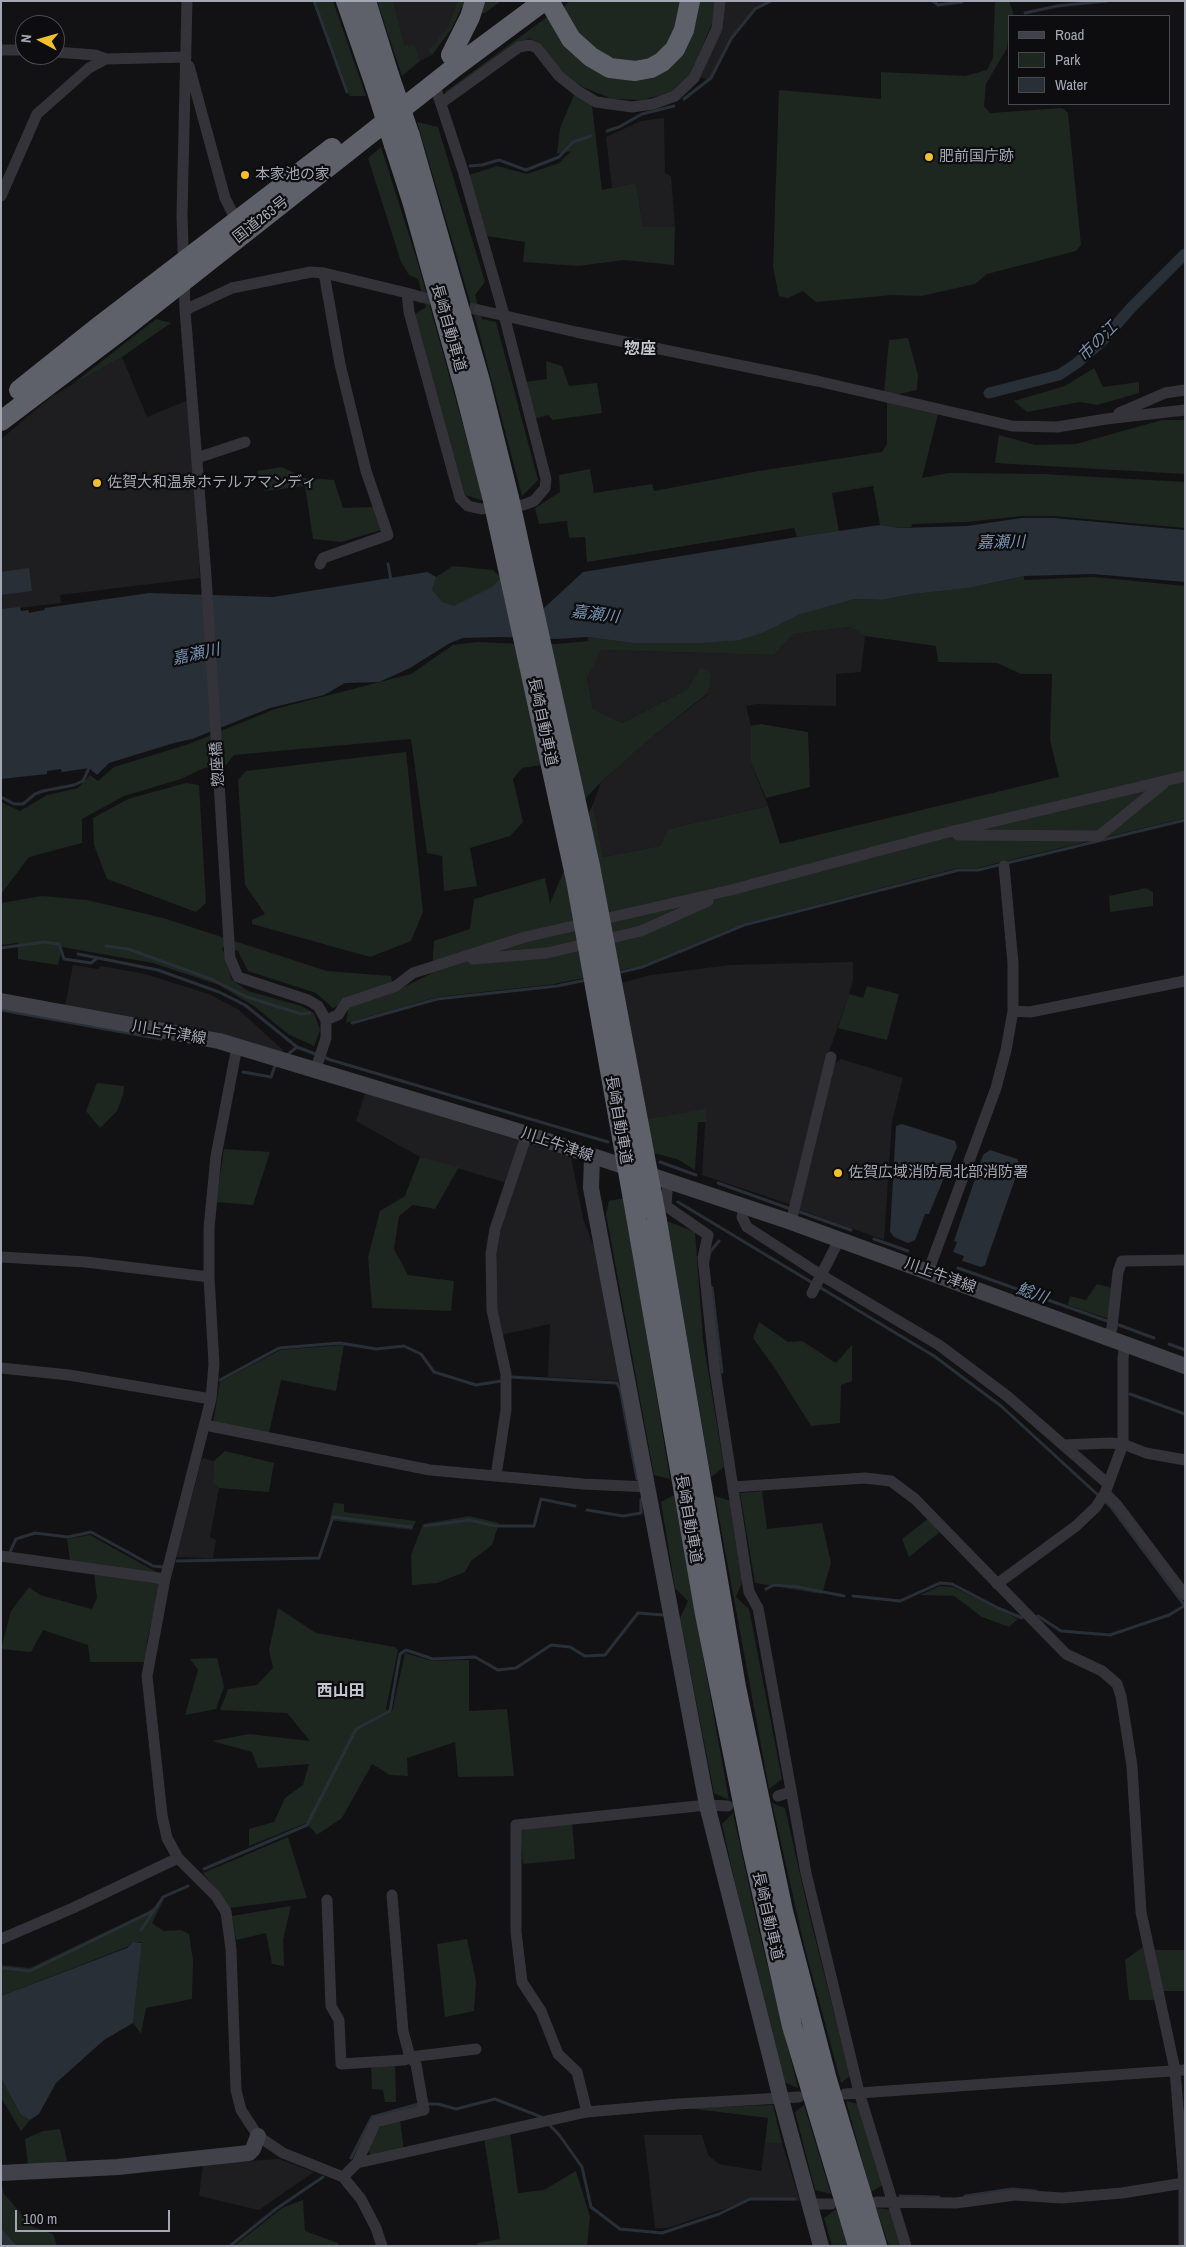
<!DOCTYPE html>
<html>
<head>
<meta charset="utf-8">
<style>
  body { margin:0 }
  #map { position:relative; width:1186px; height:2247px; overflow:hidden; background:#121214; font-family:"Archivo Narrow",sans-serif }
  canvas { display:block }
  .frame { position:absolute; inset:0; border:2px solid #a3a7b4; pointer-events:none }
  .legend { position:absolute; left:1008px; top:15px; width:162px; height:90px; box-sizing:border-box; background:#0d0d0f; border:1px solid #494b51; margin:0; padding:6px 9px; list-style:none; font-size:15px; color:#a3a7b4 }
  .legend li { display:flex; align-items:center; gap:10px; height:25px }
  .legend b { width:25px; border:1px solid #494b51 }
  .north { position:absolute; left:15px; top:15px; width:50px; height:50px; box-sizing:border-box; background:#0d0d0f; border:1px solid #494b51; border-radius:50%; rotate:276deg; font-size:14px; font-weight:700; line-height:20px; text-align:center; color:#a3a7b4 }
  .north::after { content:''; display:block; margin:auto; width:18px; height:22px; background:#f4c02a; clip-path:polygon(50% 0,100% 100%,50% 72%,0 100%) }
  .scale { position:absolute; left:15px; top:2210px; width:155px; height:22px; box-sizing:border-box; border:2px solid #a3a7b4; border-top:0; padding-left:6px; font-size:15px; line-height:18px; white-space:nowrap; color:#a3a7b4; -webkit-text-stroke:4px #0d0d0f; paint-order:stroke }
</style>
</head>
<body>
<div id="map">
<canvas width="1186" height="2247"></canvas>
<div class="frame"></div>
<ul class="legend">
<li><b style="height:6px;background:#414249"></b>Road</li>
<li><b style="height:14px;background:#1e2620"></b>Park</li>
<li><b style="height:14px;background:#282f37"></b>Water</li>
</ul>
<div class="north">N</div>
<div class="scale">100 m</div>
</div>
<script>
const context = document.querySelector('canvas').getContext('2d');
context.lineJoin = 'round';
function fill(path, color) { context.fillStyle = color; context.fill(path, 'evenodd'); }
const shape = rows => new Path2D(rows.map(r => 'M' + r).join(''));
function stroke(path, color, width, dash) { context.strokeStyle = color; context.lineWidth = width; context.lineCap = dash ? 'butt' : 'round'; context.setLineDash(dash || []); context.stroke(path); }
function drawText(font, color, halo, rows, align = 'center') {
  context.font = font + ' "Archivo Narrow","Noto Sans JP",sans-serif'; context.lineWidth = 4.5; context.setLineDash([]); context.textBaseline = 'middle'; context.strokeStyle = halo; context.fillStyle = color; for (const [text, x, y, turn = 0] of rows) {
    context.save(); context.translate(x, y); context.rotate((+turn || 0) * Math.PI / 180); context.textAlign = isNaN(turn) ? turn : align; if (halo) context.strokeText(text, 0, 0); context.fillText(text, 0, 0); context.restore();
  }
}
fill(shape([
  [393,1,468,1,467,6,462,6,452,28,432,55,420,61,415,44,405,47],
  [723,1,774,1,756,10,732,39,711,80,699,77],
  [664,118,665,173,671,176,675,227,643,227,636,183,612,188,606,137,641,121],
  [122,357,147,417,188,400,200,578,60,595,61,603,1,610,1,439,52,396],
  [850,627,865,636,861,672,836,674,836,706,756,704,746,706,751,726,751,763,768,806,668,829,660,846,603,857,593,804,601,782,651,738,708,694,700,667,688,689,622,723,593,709,587,678,600,650,774,655,792,634],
  [853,962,853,980,849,994,822,1073,792,1205,702,1175,706,1110,646,1119,621,983,651,975,730,965],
  [73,965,98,969,101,966,145,974,209,994,239,1010,283,1050,282,1054,65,1006],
  [841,1059,903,1078,892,1122,884,1240,798,1209,831,1066],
  [365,1093,521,1141,507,1183,420,1157,356,1121],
  [529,1144,571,1157,583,1218,596,1253,619,1381,548,1377,550,1324,501,1335,495,1301,497,1235],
  [202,1458,214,1461,213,1483,219,1488,210,1537,216,1540,213,1558,176,1557],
  [644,2135,702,2135,708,2155,719,2164,761,2171,765,2143,782,2143,800,2201,750,2200,668,2228,655,2228],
  [279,2159,314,2172,259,2210,199,2196,203,2164]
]), '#1e1e21');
fill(shape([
  [315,1,333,1,366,96,350,96],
  [377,1,393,1,405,46,415,44,420,61,402,76],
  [458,1,468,1,467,6,462,6,452,28,432,55,429,50,447,29],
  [482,1,501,1,485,13,479,13],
  [570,1,683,1,680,21,667,49,646,61,624,63,600,55,578,37,561,9],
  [696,1,715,1,715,16,690,75,672,92,642,100,612,99,583,87,557,69,541,44,529,38,450,93,445,92,547,17,576,56,649,77],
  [995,1,1009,1,1013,12,1012,16,1010,16,1007,48,986,84,984,106,990,113,1062,108,1068,113,1081,245,1076,251,987,274,975,284,921,296,892,295,816,302,803,291,788,298,779,296,773,267,779,90,881,99,881,72,965,76,987,70,993,58],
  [574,95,592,106,602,190,636,183,643,227,675,227,674,265,624,260,578,266,523,262,525,242,487,236,469,175,497,166,527,174,559,163,571,151,557,154,560,128],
  [417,122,438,127,485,282,475,295,482,319,496,322,538,480,522,496,477,325],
  [381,147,417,260,484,501,465,495,415,314,426,307,418,279,409,275,401,262,368,158],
  [156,319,171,323,122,357,70,386],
  [908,338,918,375,917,390,899,394,884,393,889,340],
  [546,361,562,366,569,386,597,383,602,413,553,420,548,415,534,419,525,382,547,379],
  [1094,368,1103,387,1139,382,1139,393,1097,405,1080,402,1027,412,1014,401,1065,386],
  [887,402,938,414,922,478,949,473,1043,474,1185,482,1185,528,1054,516,1021,516,967,522,912,524,911,527,899,528,880,525,873,486,832,493,839,531,797,537,794,528,587,562,585,537,569,538,567,521,539,524,535,508,560,492,559,475,590,469,594,493,652,484,654,491,759,471,882,452,887,444],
  [1162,420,1185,420,1185,474,995,463,999,435,1035,445,1076,444],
  [282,467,304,478,334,480,343,508,373,507,381,530,341,542,313,539,305,486,265,491,257,471],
  [453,566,493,570,501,578,544,568,453,615,440,609,420,578,427,572,436,577],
  [1024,576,1024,580,1094,577,1185,586,1185,818,977,868,958,868,742,924,640,966,555,984,437,997,346,1023,350,999,333,1008,316,993,248,971,238,951,222,947,232,980,248,991,301,1006,314,1013,320,1030,314,1046,288,1034,254,1006,219,985,153,963,62,947,58,965,18,959,18,943,1,945,1,903,42,896,87,900,163,918,327,971,391,976,394,992,432,973,434,941,470,929,474,899,545,878,550,903,593,804,603,857,660,846,668,829,768,806,780,844,1059,777,1050,740,1052,674,1021,674,997,663,938,662,936,646,865,636,850,627,793,634,774,655,601,650,587,678,593,709,622,723,688,689,700,667,711,674,708,693,651,738,601,782,585,799,542,765,522,768,513,779,523,822,510,836,470,848,477,886,444,891,442,856,427,853,411,739,234,755,226,765,204,768,181,779,124,796,82,819,82,843,29,857,1,894,1,802,20,811,47,795,78,788,90,775,98,781,114,767,189,744,275,709,411,674,453,645,478,642,520,644,556,644,589,641,587,637,633,643,703,643,767,631,800,613,855,599,882,600,913,594,969,588],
  [761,724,808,732,810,787,766,798,751,763,751,726],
  [406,752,423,912,411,941,370,957,252,924,252,920,265,914,245,885,238,780,246,771],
  [186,783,199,785,206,903,196,912,107,879,94,845,93,818,128,799],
  [1146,888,1153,892,1153,906,1110,912,1109,896],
  [867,986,899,994,887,1040,838,1028,849,994,863,998],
  [97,1083,124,1086,123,1095,117,1111,100,1128,86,1111],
  [706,1109,706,1122,698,1122,695,1170,677,1159,653,1153,646,1119],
  [224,1149,270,1152,253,1205,216,1202],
  [420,1157,459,1167,435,1209,413,1205,399,1216,394,1249,408,1275,454,1281,451,1311,372,1308,368,1257,380,1211,405,1196],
  [624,1198,670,1479,654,1475,606,1214,609,1201],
  [667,1221,695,1232,703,1340,724,1467,711,1477],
  [1097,1284,1112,1288,1109,1319,1068,1305,1070,1296,1086,1300],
  [759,1322,788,1342,802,1341,836,1363,852,1345,852,1381,841,1385,840,1423,811,1426,776,1370,753,1338],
  [344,1345,336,1391,281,1380,269,1433,213,1423,220,1382,280,1350],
  [225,1451,274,1463,269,1492,219,1488,213,1483,214,1461],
  [762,1491,767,1529,822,1523,831,1563,822,1594,755,1583,740,1493],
  [674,1495,729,1800,714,1793,680,1618,688,1601,675,1588,661,1502],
  [715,1496,731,1501,743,1580,736,1597,749,1609,782,1779,769,1789],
  [334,1503,344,1504,344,1512,416,1521,412,1530,336,1521,330,1519],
  [469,1516,499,1523,492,1545,471,1561,465,1572,437,1583,412,1585,411,1555,423,1524],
  [929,1518,941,1531,909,1557,902,1539],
  [90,1535,158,1573,70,1561,67,1539],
  [94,1573,161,1583,147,1641,146,1662,90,1662,88,1645,43,1630,31,1652,1,1649,11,1611,29,1587,40,1595,92,1609,97,1598],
  [940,1586,953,1587,1018,1619,1009,1627,982,1617,954,1596,920,1595],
  [278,1608,316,1633,395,1647,398,1650,386,1709,392,1712,405,1653,432,1661,469,1660,469,1711,507,1709,514,1776,458,1777,455,1742,407,1758,408,1776,390,1775,372,1764,342,1818,317,1835,306,1823,249,1846,249,1829,274,1822,285,1798,303,1785,309,1764,258,1768,252,1752,212,1741,249,1734,310,1741,287,1713,220,1710,228,1689,257,1685,273,1668,269,1650],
  [217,1658,224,1687,216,1709,185,1715,198,1670,190,1659],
  [772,1803,785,1808,809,1914,850,2076,841,2083,804,1945],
  [733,1813,759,1931,798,2088,784,2082,748,1941,722,1824],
  [572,1822,575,1859,523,1864,520,1829],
  [288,1837,307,1898,230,1908,203,1873],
  [164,1899,152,1923,164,1931,181,1930,189,1934,193,1961,192,1999,146,2008,141,2034,133,2023,142,1942,133,1942,127,1947,1,1996,1,1965,30,1968,149,1911],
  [291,1906,283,1940,284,1966,272,1964,266,1933,236,1940,232,1916],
  [467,1939,476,1981,474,2011,445,2017,437,1944],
  [1143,1947,1155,2000,1129,2000,1125,1960],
  [1153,1950,1185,1950,1185,1991,1163,1991],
  [395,2064,396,2102,385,2102,383,2090,372,2089,371,2065],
  [1,2078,21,2115,30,2120,21,2131,1,2098],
  [846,2101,858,2104,883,2185,871,2192],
  [773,2105,782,2143,765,2143,768,2118,687,2108],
  [804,2105,831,2194,815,2190,795,2112],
  [400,2120,404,2150,371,2156,368,2150,380,2127],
  [60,2129,67,2161,28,2165,25,2139,43,2131],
  [510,2132,518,2193,544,2190,576,2171,590,2217,587,2246,478,2246,477,2243,500,2239,484,2138],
  [1,2180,4,2194,33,2227,53,2234,57,2246,17,2246,1,2228],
  [303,2200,305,2231,338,2243,339,2246,234,2246,282,2208],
  [876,2208,891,2210,902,2246,889,2246],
  [836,2209,849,2246,832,2246,824,2218]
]), '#1e2620');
fill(shape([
  [1022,518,1054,518,1185,530,1185,582,1093,574,1024,576,969,588,913,594,882,600,855,599,800,614,767,631,740,640,703,643,633,643,587,637,556,639,502,637,463,638,450,643,410,668,379,682,345,683,324,695,270,708,192,739,174,743,109,763,97,775,89,768,62,772,61,769,47,771,47,774,1,779,1,609,20,607,21,611,28,610,29,613,44,610,45,608,149,593,273,597,427,572,436,577,432,590,442,602,454,606,492,587,501,578,544,568,583,572,797,537,880,525,899,528,967,526],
  [29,568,32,591,1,595,1,572],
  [902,1124,955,1141,957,1147,929,1214,925,1214,915,1240,908,1243,894,1237,890,1232,896,1126],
  [990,1150,1017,1159,1020,1165,985,1265,981,1267,962,1261,964,1256,953,1252,957,1242,954,1241,983,1155],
  [133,1942,142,1943,133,2023,104,2040,56,2083,39,2114,30,2120,21,2115,1,2078,1,1996,127,1948],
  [1,2228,17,2246,1,2246]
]), '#282f37');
fill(shape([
  [544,566,581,569,583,572,544,608,519,638,501,575]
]), '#121214');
stroke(shape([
  [314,1,347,92],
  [933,1,938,5,962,2],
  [1025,13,1057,6,1107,1],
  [684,99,711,78,731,39,755,9,771,1],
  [607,131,619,127,642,114,674,106],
  [470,166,482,165,499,160,526,170,559,157,573,142,591,136],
  [388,564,391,580],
  [1,797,14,804,23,804,35,794,43,791,74,785,83,781,89,768],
  [106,946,128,949,211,979,247,997,301,1014,310,1013],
  [1,948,44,942,59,944,64,959,91,963,97,958],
  [78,954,158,970,219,992,245,1005,297,1047,331,1060,608,1142],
  [617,973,642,967,744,925,959,870,978,870,1185,820],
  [1,1010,161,1039],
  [352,1023,437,999,557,986,586,980],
  [287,1055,297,1047],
  [243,1072,271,1077,275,1066],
  [660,1162,696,1175],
  [718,1183,788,1208],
  [678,1202,934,1356,1001,1406,1111,1507,1185,1606],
  [800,1212,851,1230],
  [874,1239,908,1251],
  [708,1262,710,1252,719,1241],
  [958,1268,1107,1321],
  [712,1288,722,1372],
  [1119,1325,1154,1338],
  [1169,1344,1185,1350],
  [511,1377,617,1383,620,1389,637,1479],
  [220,1380,279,1348,340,1343,376,1349,404,1346,421,1354,434,1372,476,1385,501,1381],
  [1130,1394,1185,1414],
  [587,1510,623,1516,641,1513,641,1499],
  [425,1526,469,1520,496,1526,534,1526,541,1499,575,1506],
  [10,1552,16,1539,35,1533,68,1537,91,1532,153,1566,163,1567],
  [177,1561,319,1558,333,1517,411,1527],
  [766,1589,774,1585,798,1587,844,1596],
  [853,1596,900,1601,940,1583,952,1584,998,1608,1022,1618],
  [1038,1616,1061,1631,1110,1635,1169,1615,1184,1606],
  [204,1869,307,1825,356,1729,390,1711,400,1654,406,1650,433,1659,475,1657,498,1670,516,1668,551,1645,570,1647,585,1656,605,1655,638,1613,663,1615],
  [141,1930,163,1897,188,1886],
  [1,1969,4,1968,30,1971,153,1911],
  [426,2104,438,2104,456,2109,495,2099,544,2118],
  [548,2123,560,2136,582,2167,591,2207,620,2229,662,2233,719,2214,750,2199,795,2199],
  [351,2158,372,2117,419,2104],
  [900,2196,939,2197],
  [965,2196,1012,2189,1036,2191],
  [230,2246,276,2209,323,2177]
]), '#282f37', 3);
stroke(shape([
  [989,393,1059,375,1077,363,1101,342,1131,308,1185,254]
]), '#282f37', 11);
stroke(shape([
  [421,297,479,310]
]), '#2f3034', 11, [11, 5.5]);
stroke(shape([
  [187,1,182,215,185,310,206,576,230,958,238,977,308,1000,318,1006,326,1020,326,1038,315,1071],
  [1,50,25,50],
  [55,52,95,55,106,59],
  [189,66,225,198,236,220],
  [441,103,519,47,530,45,537,48,559,76,578,91,596,102,632,107,653,104,675,96,694,78,717,28,720,1],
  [1,196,37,114,89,68,106,59,186,57],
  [407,293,421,297],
  [185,310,232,288,311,272,324,273],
  [479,310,576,332,817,381,1012,426,1057,427,1106,419,1185,410],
  [1119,413,1165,393,1185,390],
  [197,458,245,442],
  [320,564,323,558,388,535,366,471,340,364,324,273,407,293,409,312,460,498,468,506,481,509,523,505,534,501,545,488,546,479,504,315,463,171,434,83],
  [958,835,1099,836,1163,784],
  [473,959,547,953,641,931,708,901],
  [1013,1011,1030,1012,1185,981],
  [326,1020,338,1015,346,1003,396,986,413,973,525,937,731,890,941,834,1185,776],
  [237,1047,216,1156,209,1228,209,1277,214,1364,211,1399,165,1579,147,1676,162,1815,167,1838,178,1858,216,1896,226,1912,231,1949,236,2090,241,2110,258,2136,283,2153,343,2177,361,2199,376,2228,382,2246],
  [668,1180,666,1206,708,1235,703,1258,715,1371,749,1592,758,1608,806,1873,859,2092,906,2246],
  [744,1206,742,1217,747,1227,821,1275,939,1345,1007,1396,1108,1484],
  [791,1222,831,1057],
  [1,1257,86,1262,209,1277],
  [928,1272,996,1088,1006,1050,1013,1011,1013,963,1004,866],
  [812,1293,839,1240],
  [1108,1336,1112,1328,1118,1272,1122,1261,1185,1260],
  [1,1368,69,1375,211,1399],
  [205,1425,430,1470,583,1484,649,1487],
  [1063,1445,1110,1443,1123,1444,1146,1453,1185,1460],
  [496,1476,506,1410,506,1374,492,1310,491,1253,495,1229,527,1134],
  [733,1487,865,1478,891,1481,915,1499,1066,1654,1102,1671,1117,1684,1121,1696,1132,1766,1141,1912,1175,2070,1184,2183,1184,2246],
  [1105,1493,1117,1505,1185,1595],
  [1,1556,165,1579],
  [997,1584,1076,1526,1096,1507,1105,1493,1123,1444,1123,1358,1125,1343],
  [778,1796,790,1792],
  [327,1900,331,2006,339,2020,341,2064,404,2060,410,2057,476,2049],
  [1,1939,73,1908,178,1858],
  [845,2094,1185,2070],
  [587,2112,577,2072,558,2054,541,2011,522,1982,516,1932,516,1825,707,1805,728,1806],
  [357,2163,376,2122,424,2110,416,2064,410,2057,403,2031,392,1895],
  [343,2177,357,2163,587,2112,678,2104,799,2097],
  [876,2202,956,2203,1015,2195,1062,2198,1122,2193,1184,2183],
  [810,2204,831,2204]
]), '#333339', 11);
stroke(shape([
  [1,1001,219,1041,527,1134,791,1222,1185,1366],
  [592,1157,591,1188,707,1805,781,2099,821,2246],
  [1,2173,118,2167,249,2153,253,2149,258,2136]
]), '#414249', 16);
stroke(shape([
  [346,1,375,85],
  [366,1,389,75],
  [549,1,571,39,591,57,610,68,635,71,651,68,662,62,675,49,684,30,690,1],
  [451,55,470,17,475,1],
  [410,136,480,381,509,498],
  [394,145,413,204,464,387,493,500],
  [19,390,98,327,332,148],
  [1,421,124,328,455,67,544,1],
  [636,1216,705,1614,752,1848,792,2026,858,2246],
  [657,1221,736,1687,783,1911,827,2080,877,2246]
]), '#5f616a', 20);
stroke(shape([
  [389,75,410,136],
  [375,85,394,145],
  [509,498,590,866,657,1221],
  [493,500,576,880,636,1216]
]), '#5f616a', 20);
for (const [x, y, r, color] of [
  [929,157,5,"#f4c02a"],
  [245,175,5,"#f4c02a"],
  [97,483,5,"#f4c02a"],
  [838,1173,5,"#f4c02a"]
]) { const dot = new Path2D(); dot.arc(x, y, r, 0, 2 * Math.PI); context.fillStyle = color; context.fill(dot); stroke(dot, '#0d0d0f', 2); }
drawText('15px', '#a3a7b4', '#0d0d0f', [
  ["肥前国庁跡",939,157],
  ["本家池の家",255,175],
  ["佐賀大和温泉ホテルアマンディ",107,483],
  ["佐賀広域消防局北部消防署",848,1173]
], 'left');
drawText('15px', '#a3a7b4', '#0d0d0f', [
  ["国道263号",261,220,-38],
  ["長崎自動車道",448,328,74],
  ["長崎自動車道",542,722,78],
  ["惣座橋",218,764,-94],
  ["川上牛津線",169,1033,10],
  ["長崎自動車道",618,1120,80],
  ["川上牛津線",557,1145,19],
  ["川上牛津線",940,1276,20],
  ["長崎自動車道",688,1519,80],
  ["長崎自動車道",767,1916,77]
]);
drawText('italic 16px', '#7992b0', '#0d0d0f', [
  ["市の江",1098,342,-45],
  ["嘉瀬川",1001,543,-1],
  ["嘉瀬川",595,615,7],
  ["嘉瀬川",196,655,-12],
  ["鯰川",1032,1294,19]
]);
drawText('bold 16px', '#c4c6d0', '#0d0d0f', [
  ["惣座",640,350],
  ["西山田",341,1692]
]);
</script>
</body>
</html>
